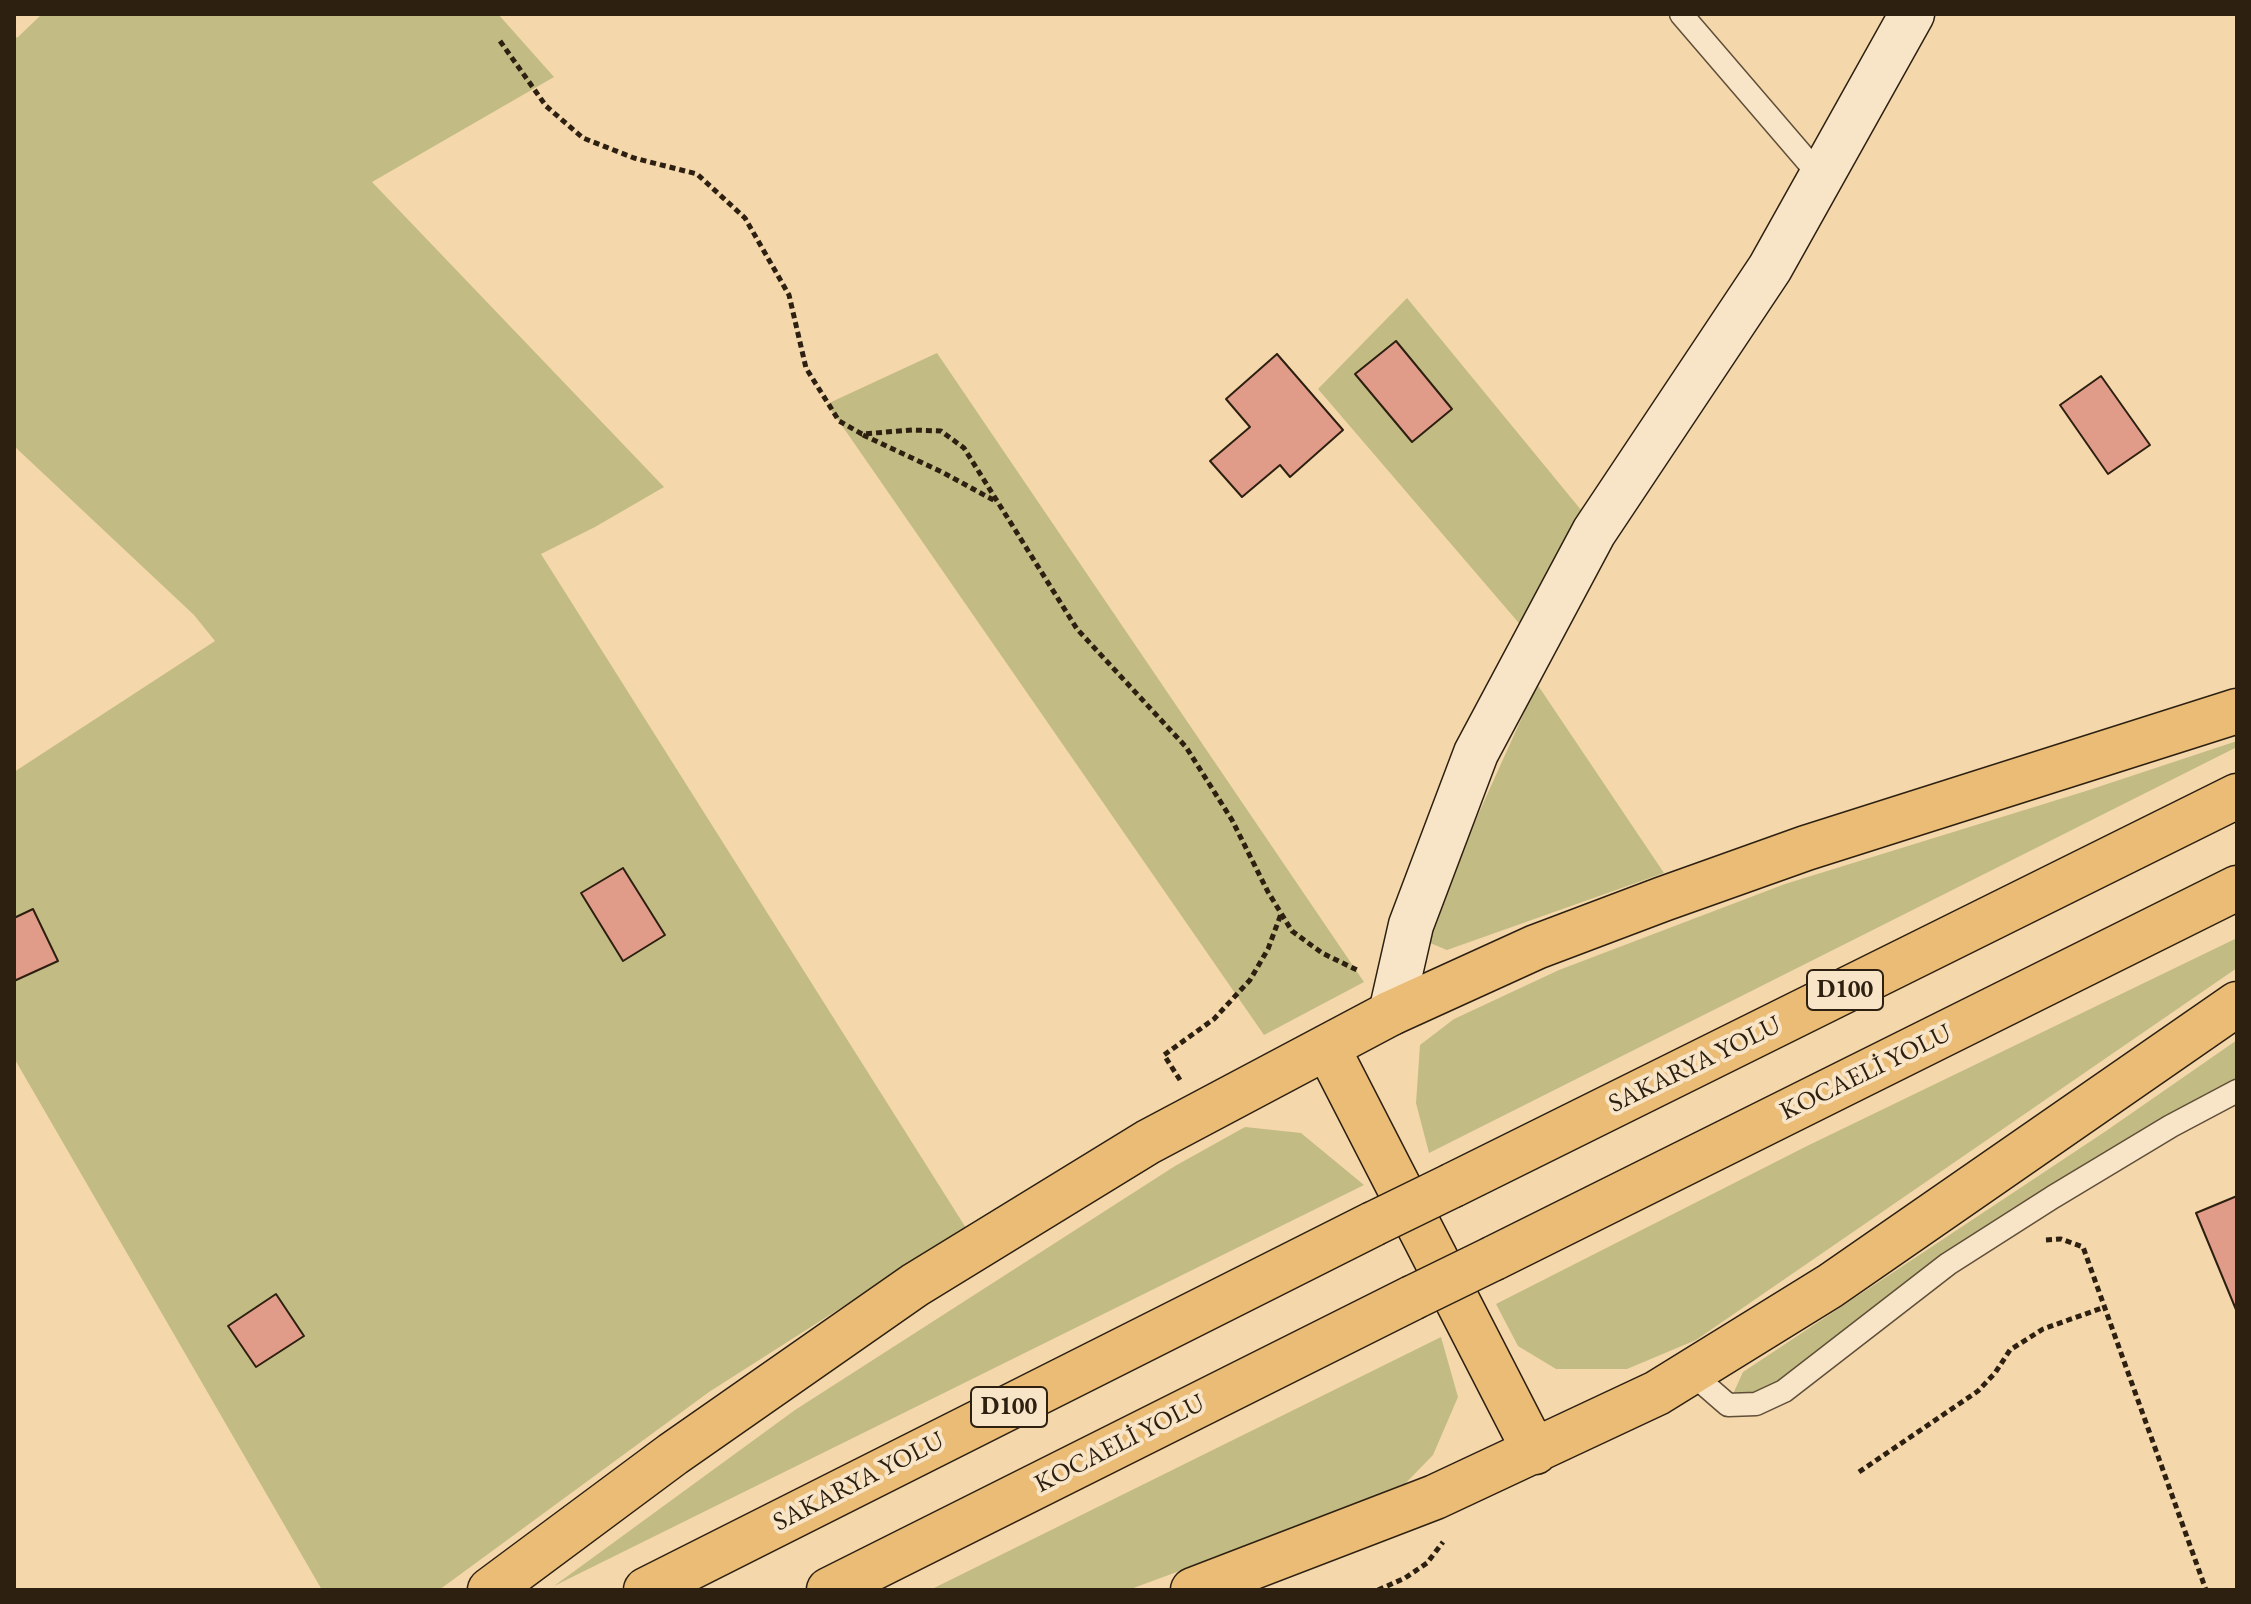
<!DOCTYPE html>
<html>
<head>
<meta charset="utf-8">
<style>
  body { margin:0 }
  #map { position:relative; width:2251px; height:1604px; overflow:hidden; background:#f4d7ab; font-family:"EB Garamond",serif }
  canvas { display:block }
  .frame { position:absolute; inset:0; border:16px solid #2d2011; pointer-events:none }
</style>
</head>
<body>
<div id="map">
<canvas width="2251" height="1604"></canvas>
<div class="frame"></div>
</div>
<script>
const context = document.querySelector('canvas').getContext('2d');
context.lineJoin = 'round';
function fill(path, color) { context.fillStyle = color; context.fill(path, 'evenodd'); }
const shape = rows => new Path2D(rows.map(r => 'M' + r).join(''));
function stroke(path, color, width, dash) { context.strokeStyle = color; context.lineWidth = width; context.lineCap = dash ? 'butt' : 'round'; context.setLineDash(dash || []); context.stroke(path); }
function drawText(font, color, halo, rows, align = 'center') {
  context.font = font + ' "EB Garamond",serif'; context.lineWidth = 8; context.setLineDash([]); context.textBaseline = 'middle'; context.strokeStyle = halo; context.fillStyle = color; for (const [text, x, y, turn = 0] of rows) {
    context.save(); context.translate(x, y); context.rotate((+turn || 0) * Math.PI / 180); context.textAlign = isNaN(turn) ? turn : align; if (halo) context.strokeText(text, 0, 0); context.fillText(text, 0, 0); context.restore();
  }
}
fill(shape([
  [42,14,498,14,554,77,372,182,664,487,595,527,541,554,966,1228,709,1392,439,1590,322,1590,14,1058,14,772,215,641,194,615,14,446,14,38,18,37],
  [1407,298,1586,516,1524,629,1318,389],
  [937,353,1364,982,1264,1035,827,404],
  [1537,684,1664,873,1447,950,1430,943,1431,919],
  [2237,741,2237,747,1429,1153,1416,1103,1420,1045,1454,1019,1559,970,1785,884,2086,791],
  [2237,938,2237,968,1696,1340,1627,1369,1556,1369,1518,1346,1496,1304,1807,1146],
  [2237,1040,2237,1091,2053,1197,1784,1391,1728,1405,1743,1372,2106,1131],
  [1245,1127,1301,1133,1364,1185,554,1586,795,1410,1175,1166],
  [1441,1337,1458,1397,1433,1455,1399,1490,1128,1590,930,1590]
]), '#c2bc84');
const building = shape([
  [1396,341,1452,409,1412,442,1355,374,1396,341],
  [1277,354,1343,430,1290,477,1280,465,1242,497,1210,461,1250,427,1226,399,1277,354],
  [2101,376,2150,445,2108,474,2060,405,2101,376],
  [623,868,665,935,623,961,581,893,623,868],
  [33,909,58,961,14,981,14,918,33,909],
  [2237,1196,2237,1312,2196,1213,2237,1196],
  [276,1294,304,1336,256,1367,228,1326,276,1294]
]);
fill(building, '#e09c88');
stroke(building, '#2d2011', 2);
const lane = shape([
  [1681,14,1821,177],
  [1690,1372,1728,1405,1756,1404,1784,1391,1948,1264,2053,1197,2171,1126,2237,1091]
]);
const secondary = shape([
  [1391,1013,1411,925,1476,753,1594,532,1770,268,1912,14]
]);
const highway = shape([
  [1327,1047,1535,1452],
  [1453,1185,2237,796],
  [1494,1258,2237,888],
  [490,1590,673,1454,915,1285,1148,1142,1391,1013,1536,947,1663,899,1806,848,2237,711],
  [646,1590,1373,1224],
  [829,1590,1412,1298],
  [1193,1590,1435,1497,1657,1393,1830,1286,2237,1004]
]);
stroke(lane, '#5f4e38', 25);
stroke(secondary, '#2d2011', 47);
stroke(highway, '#2d2011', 47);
stroke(shape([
  [500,41,546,106,583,138,634,158,697,174,745,218,789,295,806,368,839,421,862,434,912,430,941,431,964,448,1077,629,1186,747,1232,820,1268,892,1292,931,1322,953,1359,971],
  [863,435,942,472,997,502],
  [1180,1080,1164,1055,1214,1019,1250,980,1268,949,1281,914],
  [2046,1240,2061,1239,2083,1247,2206,1590],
  [1859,1472,1978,1391,1995,1373,2010,1350,2043,1329,2105,1307],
  [1378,1590,1405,1578,1427,1563,1443,1542]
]), '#2d2011', 5, [6, 4]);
stroke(lane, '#f8e5c8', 22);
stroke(secondary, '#f8e5c8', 44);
stroke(highway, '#eabc76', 44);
const highwayBridge = shape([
  [1373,1224,1453,1185],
  [1412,1298,1494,1258]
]);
stroke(highwayBridge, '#2d2011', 47, []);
stroke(highwayBridge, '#eabc76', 44);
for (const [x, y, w] of [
  [1845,990,76],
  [1009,1407,76]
]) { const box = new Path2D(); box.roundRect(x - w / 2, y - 20, w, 40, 6); context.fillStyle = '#f8e5c8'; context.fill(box); stroke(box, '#2d2011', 2); }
drawText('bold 24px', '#2d2011', null, [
  ["D100",1845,990],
  ["D100",1009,1407]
]);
drawText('26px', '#2d2011', '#f8e5c8', [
  ["SAKARYA YOLU",1695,1065,-26],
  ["KOCAELİ YOLU",1866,1073,-26],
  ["KOCAELİ YOLU",1120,1444,-27],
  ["SAKARYA YOLU",859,1482,-27]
]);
</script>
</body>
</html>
